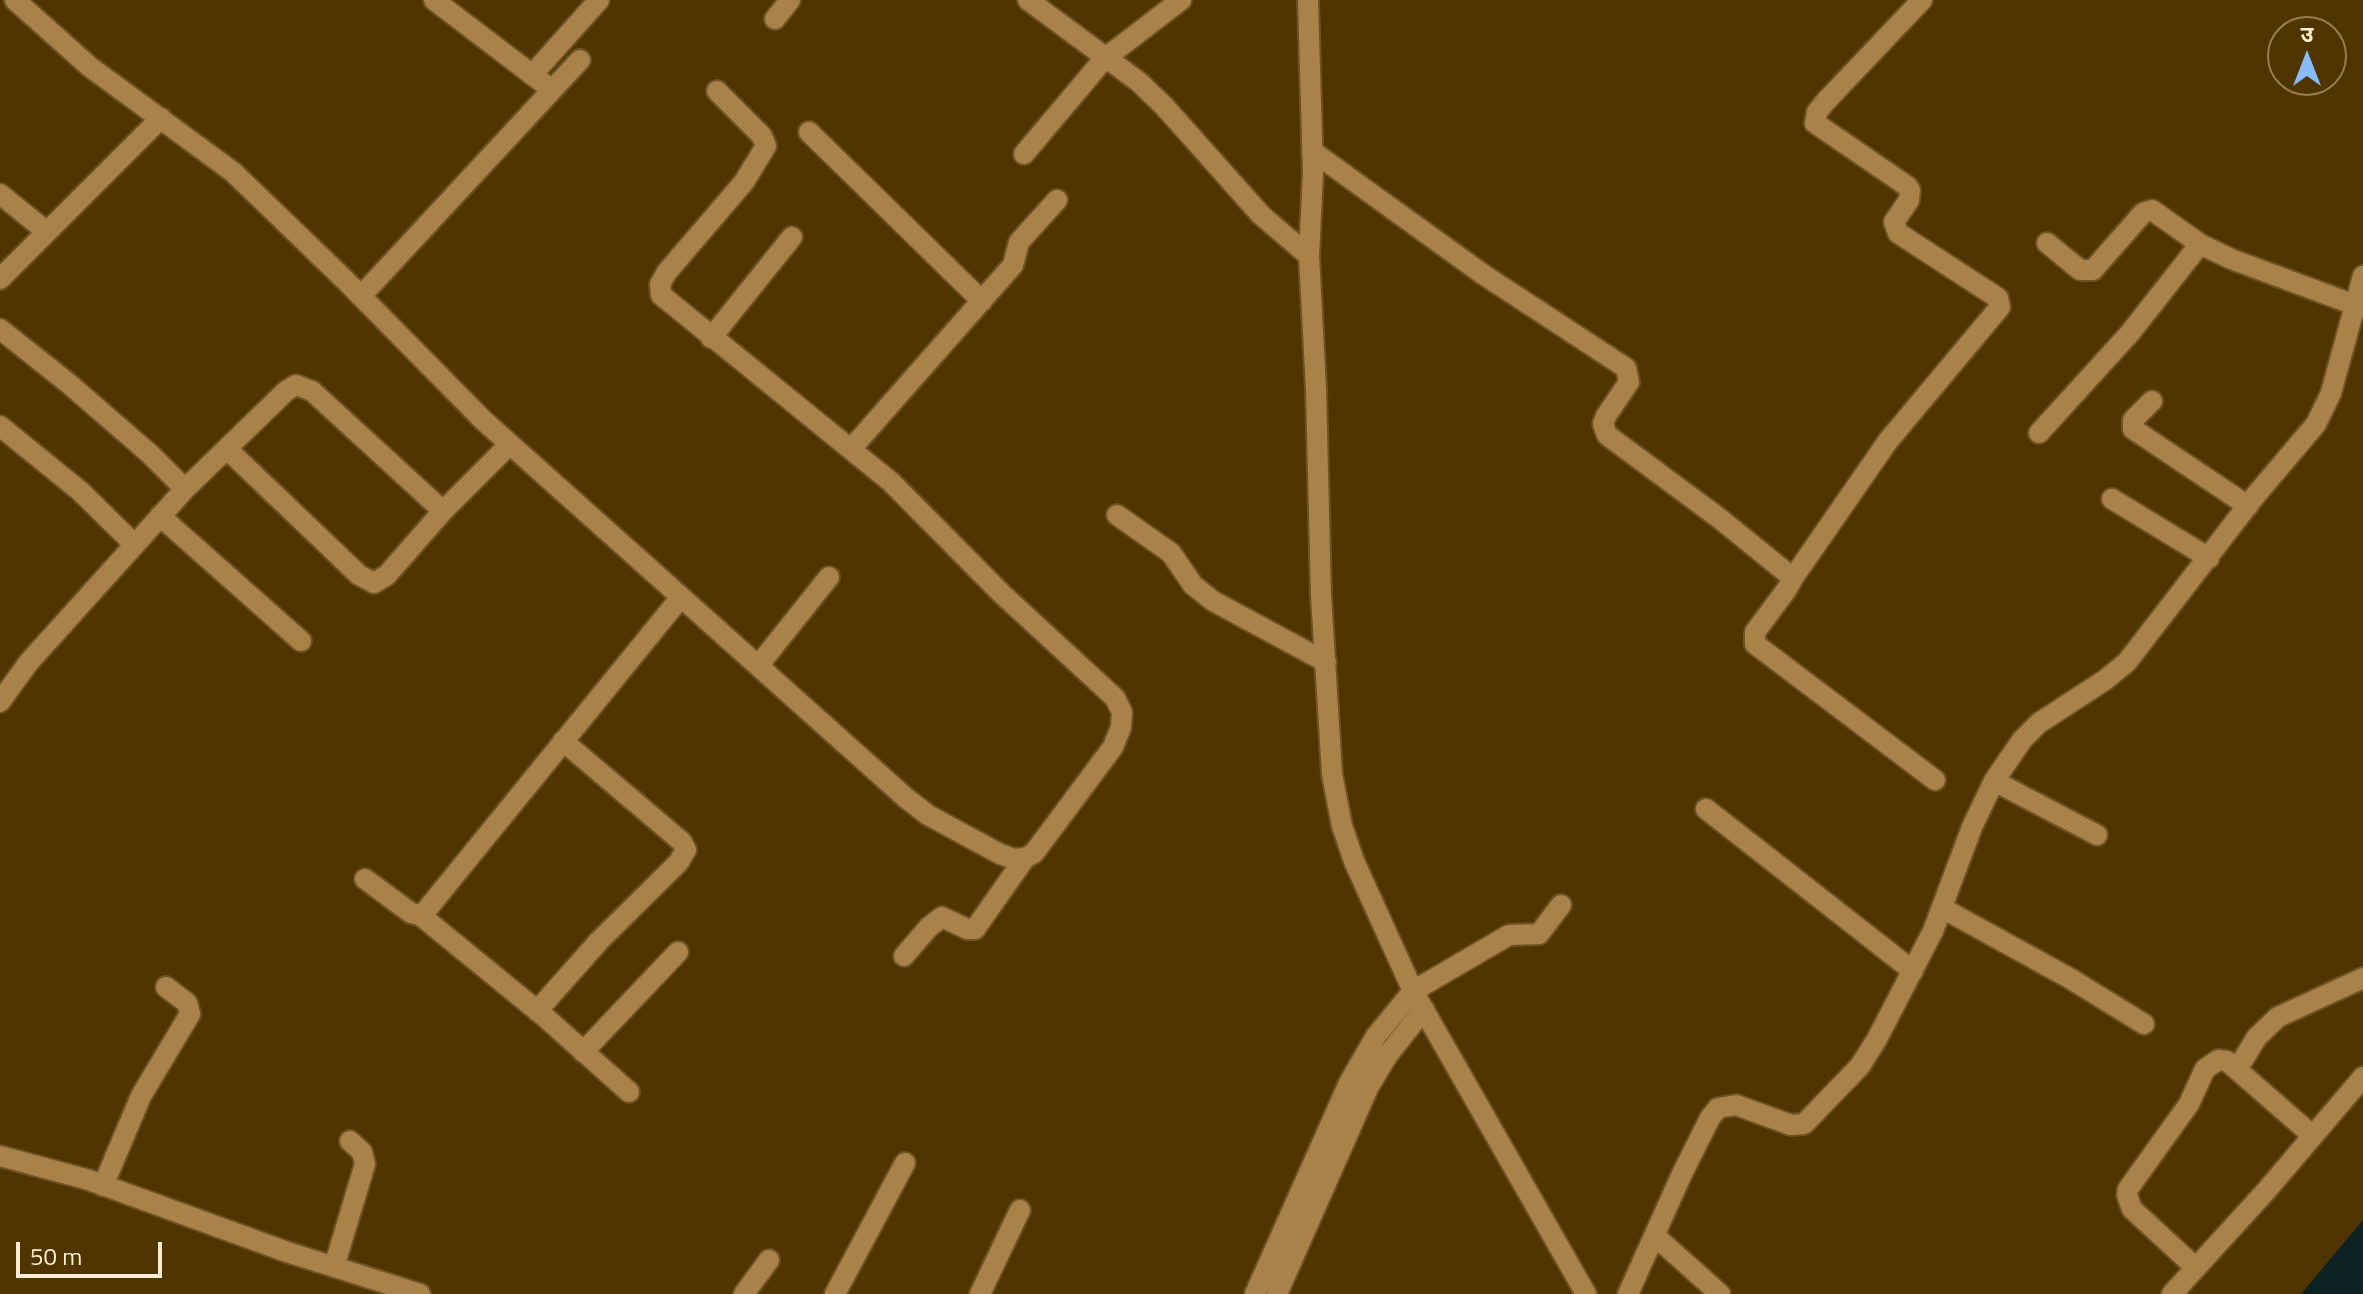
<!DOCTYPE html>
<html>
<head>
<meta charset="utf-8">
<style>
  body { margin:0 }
  #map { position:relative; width:2363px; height:1294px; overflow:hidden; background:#513501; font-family:"Titillium Web","Noto Sans Devanagari",sans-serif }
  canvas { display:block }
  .north { position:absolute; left:2267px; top:16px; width:80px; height:80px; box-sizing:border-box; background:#513501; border:2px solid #967e55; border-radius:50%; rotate:0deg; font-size:22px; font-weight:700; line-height:32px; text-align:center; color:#feecd4 }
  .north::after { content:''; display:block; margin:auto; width:28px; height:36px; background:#88bafc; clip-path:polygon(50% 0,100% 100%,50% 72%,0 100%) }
  .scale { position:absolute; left:16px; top:1242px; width:146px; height:36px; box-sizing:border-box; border:4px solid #feecd4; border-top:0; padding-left:10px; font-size:24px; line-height:28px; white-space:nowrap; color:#feecd4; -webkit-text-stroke:6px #513501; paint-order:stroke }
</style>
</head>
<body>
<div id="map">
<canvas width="2363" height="1294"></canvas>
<div class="north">उ</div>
<div class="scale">50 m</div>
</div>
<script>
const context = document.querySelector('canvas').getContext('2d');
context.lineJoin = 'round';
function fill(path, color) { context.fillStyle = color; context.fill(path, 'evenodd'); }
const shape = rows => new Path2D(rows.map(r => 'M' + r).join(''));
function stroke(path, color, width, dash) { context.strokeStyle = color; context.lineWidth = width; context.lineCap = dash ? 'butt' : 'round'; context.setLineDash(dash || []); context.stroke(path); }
fill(shape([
  [2363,1220,2363,1294,2301,1294]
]), '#0d2222');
const minor = shape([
  [15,0,90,67,233,172,346,281,483,420,906,798,928,815,1000,854,1014,859,1025,858,1034,853,1113,747,1121,727,1122,712,1115,698,1001,593,891,482,661,295,660,284,667,272,744,182,766,146,762,136,717,91],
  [434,0,551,89],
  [1028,0,1139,82,1164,106,1261,215,1309,256],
  [1308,0,1313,173,1309,256,1316,389,1321,595,1332,774,1342,826,1354,861,1413,991,1586,1294],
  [775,19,790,0],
  [532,75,599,0],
  [809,132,982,301],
  [1312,151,1484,275,1626,368,1629,382,1606,416,1603,424,1607,435,1719,518,1793,578,1787,589,1755,632,1755,644,1935,780],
  [1024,154,1104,59,1181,0],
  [0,194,47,232],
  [2047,243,2080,270,2093,270,2143,213,2152,210,2200,244,2231,259,2363,308],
  [0,279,161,118],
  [361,296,580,60],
  [0,329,68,383,150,454,185,489],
  [711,338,792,237],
  [2152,401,2133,420,2133,429,2248,506],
  [0,426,80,491,134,544],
  [2039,433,2130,333,2200,244],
  [227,449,359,575,374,583,387,575,443,511,510,444],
  [851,449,1013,265,1019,242,1057,200],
  [2112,499,2209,558],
  [1117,515,1171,553,1193,585,1213,601,1326,662],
  [160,516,301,641],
  [1793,578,1888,441,2000,307,1998,298,1898,233,1894,222,1909,200,1910,190,1907,186,1815,123,1817,112,1826,101,1922,0],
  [758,666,829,577],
  [0,702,29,662,185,489,286,391,296,385,312,391,443,511],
  [1994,781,2097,835],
  [1706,809,1913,971],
  [365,879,411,913,420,915,424,913,681,597],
  [1942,908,2071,979,2144,1024],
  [420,915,545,1017,629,1092],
  [904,956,929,927,942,917,967,929,975,929,1025,858],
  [537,1011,599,941,678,863,686,850,682,842,563,741],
  [583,1052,678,952],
  [2238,1068,2257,1037,2278,1017,2363,978],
  [0,1156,89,1180,287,1252,420,1294],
  [103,1186,141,1096,190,1014,187,1003,166,987],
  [1655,1236,1720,1294],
  [334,1267,365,1164,362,1152,350,1141],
  [2196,1268,2132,1209,2127,1195,2128,1189,2189,1104,2205,1069,2218,1060,2227,1061,2313,1136],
  [744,1294,769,1260],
  [835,1294,905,1163],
  [980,1294,1020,1210],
  [1255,1294,1349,1083,1376,1036,1413,991,1509,935,1539,934,1561,905],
  [1277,1294,1369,1086,1387,1056,1424,1009],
  [1628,1294,1681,1176,1710,1118,1718,1108,1736,1105,1791,1125,1804,1124,1860,1066,1877,1039,1933,931,1972,827,1994,781,2022,740,2039,723,2105,680,2127,662,2255,496,2316,424,2331,393,2363,276],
  [2172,1294,2266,1191,2363,1077]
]);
stroke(minor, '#6d5223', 24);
stroke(minor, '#a98249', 20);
</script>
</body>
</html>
